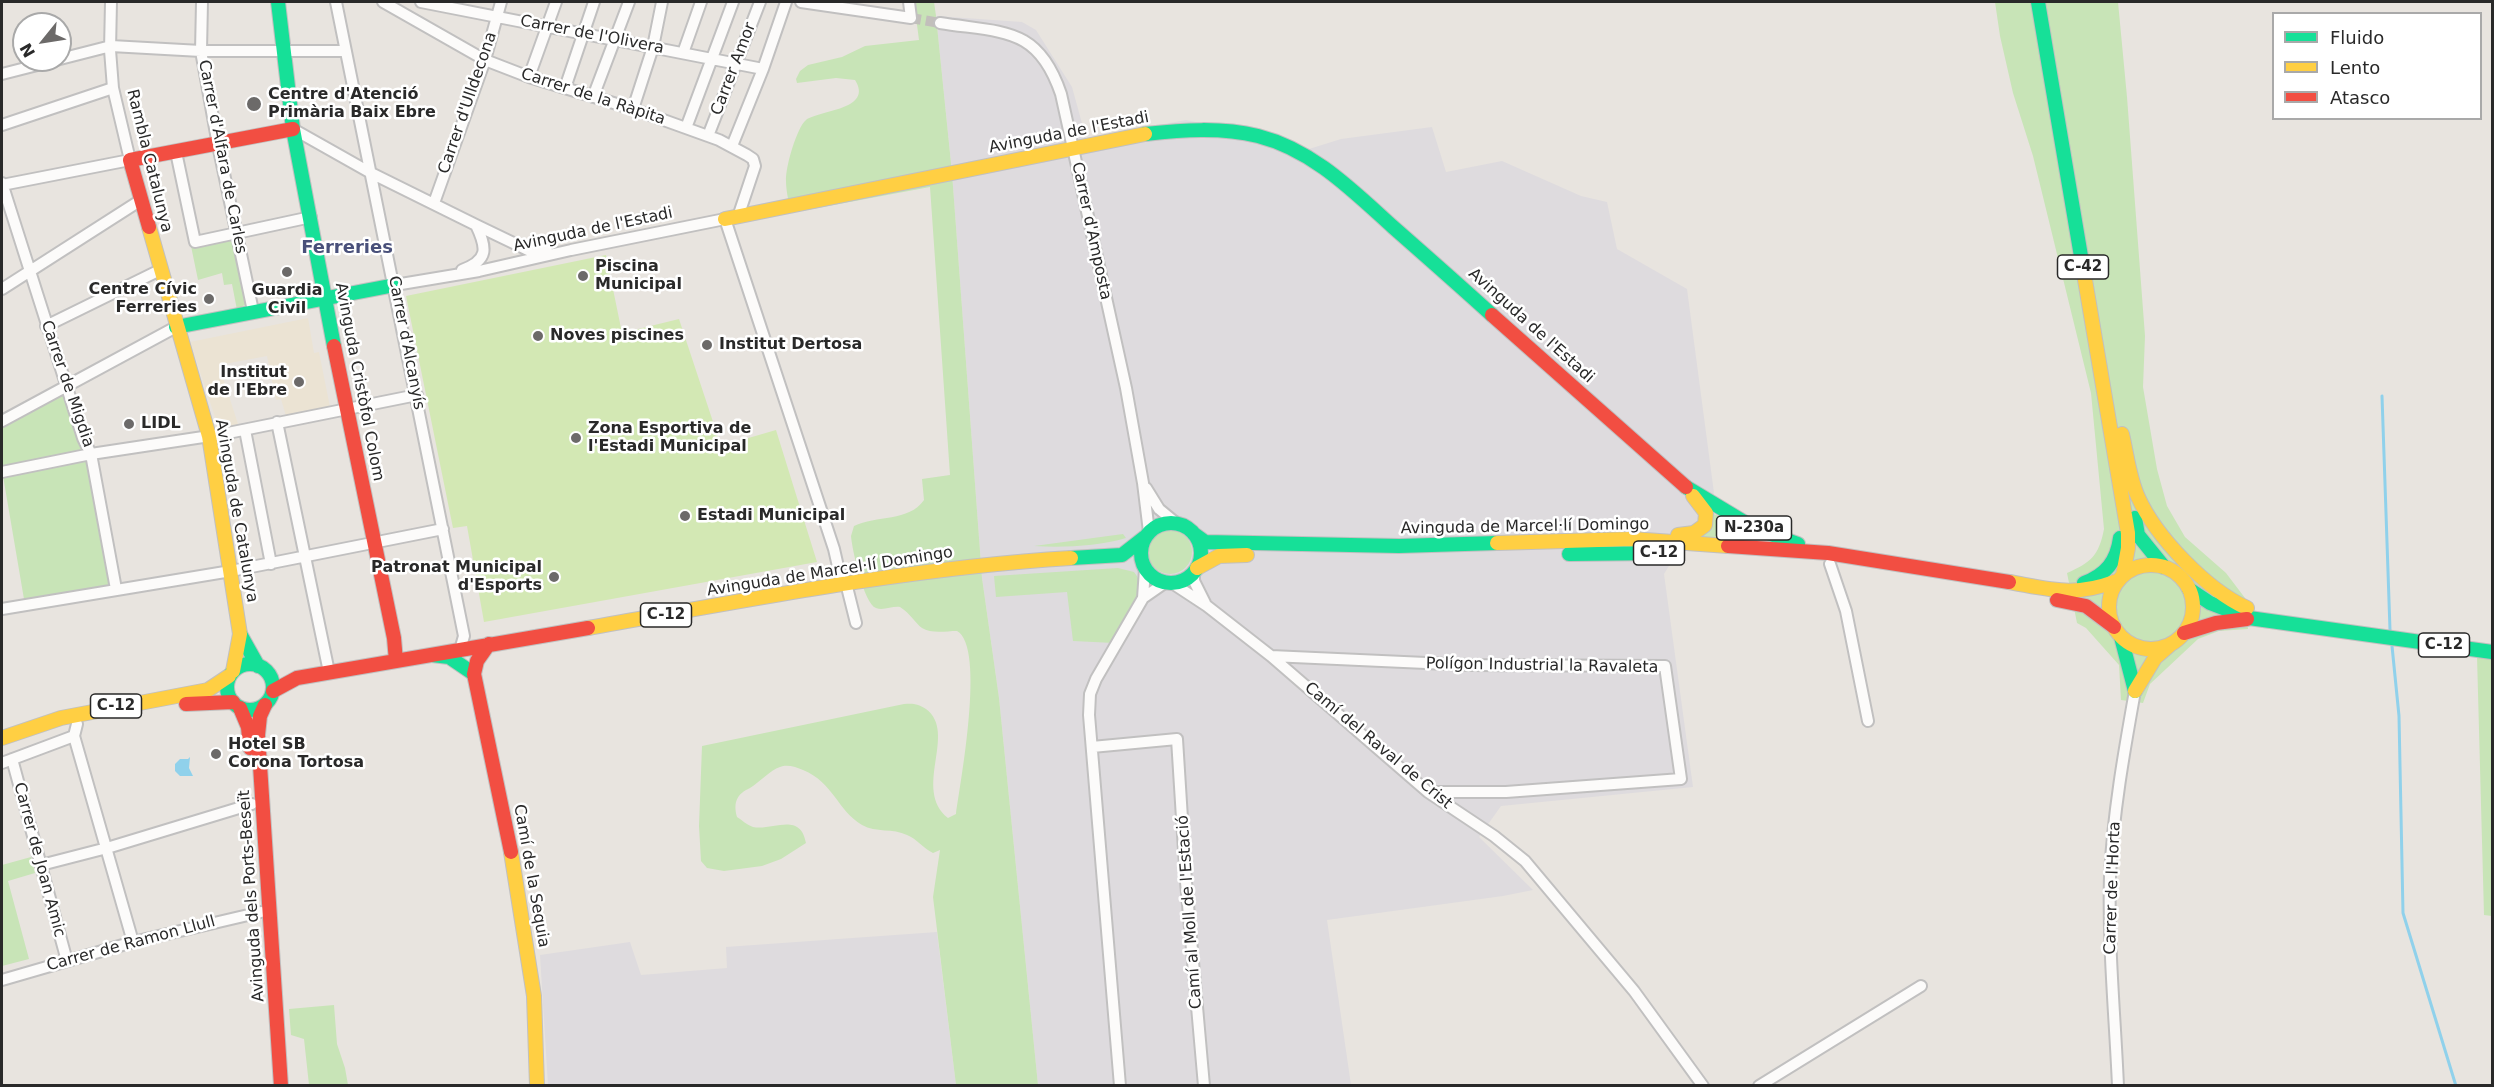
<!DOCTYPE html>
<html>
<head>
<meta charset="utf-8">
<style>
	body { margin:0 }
	#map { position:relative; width:2494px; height:1087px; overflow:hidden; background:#e8e4df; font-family:"DejaVu Sans",sans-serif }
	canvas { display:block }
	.frame { position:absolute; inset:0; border:3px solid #292929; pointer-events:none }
	.legend { position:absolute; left:2272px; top:12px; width:210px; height:108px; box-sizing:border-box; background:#fff; border:2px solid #a9a9a9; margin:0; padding:8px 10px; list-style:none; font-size:18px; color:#292929 }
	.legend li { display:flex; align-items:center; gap:12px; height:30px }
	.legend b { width:30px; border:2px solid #a9a9a9 }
	.north { position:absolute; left:12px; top:12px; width:60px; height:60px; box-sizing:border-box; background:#fff; border:2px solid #a9a9a9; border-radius:50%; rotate:240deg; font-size:16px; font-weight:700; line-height:24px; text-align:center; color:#292929 }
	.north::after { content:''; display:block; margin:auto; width:21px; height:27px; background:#6c6a69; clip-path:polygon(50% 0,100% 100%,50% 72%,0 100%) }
</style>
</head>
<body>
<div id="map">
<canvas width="2494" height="1087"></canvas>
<div class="frame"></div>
<ul class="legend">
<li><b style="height:8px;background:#16e098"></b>Fluido</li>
<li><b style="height:8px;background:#ffcf43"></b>Lento</li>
<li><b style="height:8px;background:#f24e42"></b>Atasco</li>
</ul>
<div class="north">N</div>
</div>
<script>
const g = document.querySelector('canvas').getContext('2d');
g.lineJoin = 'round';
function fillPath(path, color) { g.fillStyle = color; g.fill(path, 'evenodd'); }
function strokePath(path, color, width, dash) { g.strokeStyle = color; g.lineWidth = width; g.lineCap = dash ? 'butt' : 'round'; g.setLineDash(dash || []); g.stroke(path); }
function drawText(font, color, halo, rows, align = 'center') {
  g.font = font + ' "DejaVu Sans",sans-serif'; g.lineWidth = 5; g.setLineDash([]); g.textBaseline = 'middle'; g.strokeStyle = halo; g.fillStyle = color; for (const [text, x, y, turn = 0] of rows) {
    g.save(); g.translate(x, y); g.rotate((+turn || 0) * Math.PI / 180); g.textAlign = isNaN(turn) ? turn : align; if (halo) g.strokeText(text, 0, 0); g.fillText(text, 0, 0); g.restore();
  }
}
fillPath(new Path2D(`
	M936,16L1022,22L1036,30L1072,87L1086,138L1186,120L1215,126L1251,127L1309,149L1341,139L1432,127L1446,172L1502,161L1581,196L1607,202L1617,249L1687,289L1714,493L1664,574L1693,787L1501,806L1479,837L1533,890L1503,896L1327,920L1351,1085H1038L999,698L982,578L952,173Z
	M937,932L956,1085H548L540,955L630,942L641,975L727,968L726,947Z`), '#dedbde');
fillPath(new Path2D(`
	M308,318L314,353L319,352L330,407L286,416L281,399L276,400L267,356L219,365L238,424L219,429L190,342Z`), '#ebe3d3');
fillPath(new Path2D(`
	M914,2H934L936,16L952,173L982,578L999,698L1038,1085H956L933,897L940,850L933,853C923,848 917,839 907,835C893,828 876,833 862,825C837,810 834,783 803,770C796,767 787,764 780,767C770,770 760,782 750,788C737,794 733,802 737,817C742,820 747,825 753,827C773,831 800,811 806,843L781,859L762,866L724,871L707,868L701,861L699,826L702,746L904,704C913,703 919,704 926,709C958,733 912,789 948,818L956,814C960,784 986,647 957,631C946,631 931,634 922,628C915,623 911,614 900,607C892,606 883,611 876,608C864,604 852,549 851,536L854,526C876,515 909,522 924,500L922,479L950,475L930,187L791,213C789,203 786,191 786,181C785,168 797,127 806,120C819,110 874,110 855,80L836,78L797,83L796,79L800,71L808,65L842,57L865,46L919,40Z
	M1995,2H2118L2127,97L2145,336L2143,387L2157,469L2167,506L2185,537L2226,573L2245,598L2248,629L2219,631L2198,639L2150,684L2143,703L2121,700L2119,665L2086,628L2077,623L2067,573C2090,563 2099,556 2104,529L2091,393L2033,156L2013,93L2000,36Z
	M234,238L246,304L237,310L232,284L224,285L222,273L198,280L191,246Z
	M67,385L83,438L116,589L25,605L2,470V421Z
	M1709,512L1795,547L1695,539Z
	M1148 552a22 22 0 1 1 44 0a22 22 0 1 1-44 0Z
	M1123,534L1126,538C1098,546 1064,548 1034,546Z
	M1118,568L1134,572C1152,592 1124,625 1114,643L1073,641L1067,592L996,597L994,576Z
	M2477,656L2492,658V916L2484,915Z
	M31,857L35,873L8,881L29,959L2,966V865Z
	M334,1005L337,1044L345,1068L348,1085H309L304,1039L291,1035L289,1009Z`), '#c8e4b7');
fillPath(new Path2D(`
	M606,255L622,333L679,319L721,446L776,430L817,562L484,622L467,526L453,528L406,296Z`), '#d3e8b4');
fillPath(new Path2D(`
	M190,757L189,768L193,776H180L175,771V764L180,759H188Z`), '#90d1eb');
strokePath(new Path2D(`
	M2382,396L2390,630
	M2392,646L2399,716L2403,913L2456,1086`), '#90d1eb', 3);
strokePath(new Path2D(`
	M911,18L940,23`), '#c2bfbb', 10, [10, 5]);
const street = new Path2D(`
	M202,2L201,51L218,145L253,311
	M336,2L464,636L460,650
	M383,2L485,60L529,77L633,109L719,140L747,155L753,159L755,166L738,217
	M421,2L763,69
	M801,2L911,18L909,2
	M940,23C1003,33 1038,26 1061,94L1126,388L1143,483L1149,532
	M683,53L701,2
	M60,59L111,46L201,51H346
	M2,74L57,60
	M529,77L556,2
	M565,88L594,2
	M593,97L629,2
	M633,109L653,47L662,2
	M2,125L113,88
	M686,128L733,2
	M293,129L371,173L476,225L530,251H547
	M708,136L760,2
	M732,146L763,69L786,2
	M176,152L195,242L311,217
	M2,183L83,438L91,454L116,589
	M2,185L130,160L113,88L110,50L111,2
	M434,203L485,60L501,2
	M462,270C489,260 487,248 476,225
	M395,285L479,271L571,250L725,219L834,549L842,584
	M2,289L141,200
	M46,326L160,270
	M2,421L176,327
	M277,422L329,672
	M245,430L271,564
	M2,472L91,454L223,434L417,395
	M1146,488L1159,509L1176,523
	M1830,564L1846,611L1868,721
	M1194,571V581L1205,603
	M846,583L856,623
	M1172,583L1207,606L1271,656L1428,792L1494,836L1525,861L1634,991L1703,1086
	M1143,598L1145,569
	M2,609L231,571L443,529
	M1271,656L1470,665L1665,666L1681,779L1506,792H1428
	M74,736L133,942
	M74,736L77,724
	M1092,747L1177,739L1186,882L1204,1086
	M12,759L67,961
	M2,763L74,736
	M41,865L107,848L252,804
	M2,980L133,942L261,912
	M1120,1086L1089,715L1090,694L1096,679L1143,598L1166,582
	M1759,1086L1921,986
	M2118,1086C2115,1016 2108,946 2110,876C2113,814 2124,752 2135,691`);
const fast = new Path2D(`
	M278,2L293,129L334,346
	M2038,2L2084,274
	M1145,134C1182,130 1221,127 1258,136C1313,150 1352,190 1393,227C1426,256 1459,285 1492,315
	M176,327L395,285
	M1686,487L1754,528L1798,544
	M2135,518L2138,535L2164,567
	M1141 553a30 30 0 1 1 60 0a30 30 0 1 1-60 0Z
	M1194,534L1205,542L1399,546L1497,543
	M1569,554L1664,553
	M1071,558L1122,555L1145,537
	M2084,583C2106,575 2117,561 2120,538
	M2189,589L2210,603L2249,618L2492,652
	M240,634L258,666
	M2121,637L2135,691
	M432,655L449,657L474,674
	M227 687a23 23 0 1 1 46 0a23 23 0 1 1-46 0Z`);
const slow = new Path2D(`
	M725,219L1145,134
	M149,227L209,436L240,634L233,671
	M2084,274L2128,533V548L2123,575
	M2122,434C2127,455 2129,477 2138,497C2156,537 2207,590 2247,608
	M1678,535L1694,533L1705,525L1706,513L1693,496
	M1497,543L1632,539L1728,546
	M2109 607a42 42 0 1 1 84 0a42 42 0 1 1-84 0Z
	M1197,568L1219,556L1247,555
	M2009,582C2054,590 2073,597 2117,581
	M588,628C748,600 908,568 1071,558
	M2135,691L2155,658L2170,645
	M2,738L61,718L208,690L229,676
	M511,852L534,996L537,1086`);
const jam = new Path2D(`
	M149,227L130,160L293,129
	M1492,315L1686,487
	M334,346L394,638L396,661
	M1728,546L1828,553L2009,582
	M2057,600L2086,606L2114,627
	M2184,633L2216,623L2247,619
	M489,644L477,661L474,674L511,852
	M273,691L297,678L588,628
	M186,704L233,702
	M265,705L260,716L258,735L281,1086
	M240,708L248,727L250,748`);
strokePath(street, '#c1c0c0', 14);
strokePath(fast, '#c1c0c0', 16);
strokePath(slow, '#c1c0c0', 16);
strokePath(jam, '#c1c0c0', 16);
strokePath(street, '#fcfbfa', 10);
strokePath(fast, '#16e098', 14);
strokePath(slow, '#ffcf43', 14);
strokePath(jam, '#f24e42', 14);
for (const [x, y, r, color] of [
	[254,104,8,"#6c6a69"],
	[287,272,6,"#6c6a69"],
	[583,276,6,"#6c6a69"],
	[209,299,6,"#6c6a69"],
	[538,336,6,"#6c6a69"],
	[707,345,6,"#6c6a69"],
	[299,382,6,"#6c6a69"],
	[129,424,6,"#6c6a69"],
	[576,438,6,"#6c6a69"],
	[685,516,6,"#6c6a69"],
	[554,577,6,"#6c6a69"],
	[216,754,6,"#6c6a69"]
]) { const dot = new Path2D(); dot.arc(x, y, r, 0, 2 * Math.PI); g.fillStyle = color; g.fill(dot); strokePath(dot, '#fff', 2); }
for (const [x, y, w] of [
	[2083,267,51],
	[1754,528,75],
	[1659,553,51],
	[666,615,51],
	[2444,645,51],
	[116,706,51]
]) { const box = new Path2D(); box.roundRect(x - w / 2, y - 12, w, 24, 4.5); g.fillStyle = '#fff'; g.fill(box); strokePath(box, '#292929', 1.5); }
drawText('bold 15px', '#292929', null, [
	["C-42",2083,267],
	["N-230a",1754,528],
	["C-12",1659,553],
	["C-12",666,615],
	["C-12",2444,645],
	["C-12",116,706]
]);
drawText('16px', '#292929', '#fff', [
	["Carrer de l'Olivera",592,35,11],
	["Carrer Amor",734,69,-69],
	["Carrer de la Ràpita",593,97,18],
	["Carrer d'Ulldecona",468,103,-71],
	["Avinguda de l'Estadi",1069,133,-11],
	["Carrer d'Alfara de Carles",222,157,79],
	["Rambla Catalunya",149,161,76],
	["Avinguda de l'Estadi",593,230,-12],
	["Carrer d'Amposta",1091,231,78],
	["Avinguda de l'Estadi",1531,326,42],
	["Carrer d'Alcanyís",406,343,79],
	["Avinguda Cristòfol Colom",359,382,79],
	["Carrer de Migdia",67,384,71],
	["Avinguda de Catalunya",236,511,80],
	["Avinguda de Marcel·lí Domingo",1525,527,-1],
	["Avinguda de Marcel·lí Domingo",830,572,-9],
	["Polígon Industrial la Ravaleta",1542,666,1],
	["Camí del Raval de Crist",1378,746,40],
	["Carrer de Joan Amic",39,860,75],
	["Camí de la Sequia",531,876,80],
	["Carrer de l'Horta",2113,888,-88],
	["Avinguda dels Ports-Beseït",252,896,-94],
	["Camí al Moll de l'Estació",1190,912,-94],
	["Carrer de Ramon Llull",131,944,-15]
]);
drawText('bold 16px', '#292929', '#fff', [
	["Centre d'Atenció",268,95],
	["Primària Baix Ebre",268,113],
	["Piscina",595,267],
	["Municipal",595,285],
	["Centre Cívic",197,290,"right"],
	["Ferreries",197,308,"right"],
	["Guardia",287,291,"center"],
	["Civil",287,309,"center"],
	["Noves piscines",550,336],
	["Institut Dertosa",719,345],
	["Institut",287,373,"right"],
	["de l'Ebre",287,391,"right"],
	["LIDL",141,424],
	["Zona Esportiva de",588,429],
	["l'Estadi Municipal",588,447],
	["Estadi Municipal",697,516],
	["Patronat Municipal",542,568,"right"],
	["d'Esports",542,586,"right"],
	["Hotel SB",228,745],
	["Corona Tortosa",228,763]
], 'left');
drawText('bold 18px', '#49507a', '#fff', [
	["Ferreries",347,248]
]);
</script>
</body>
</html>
